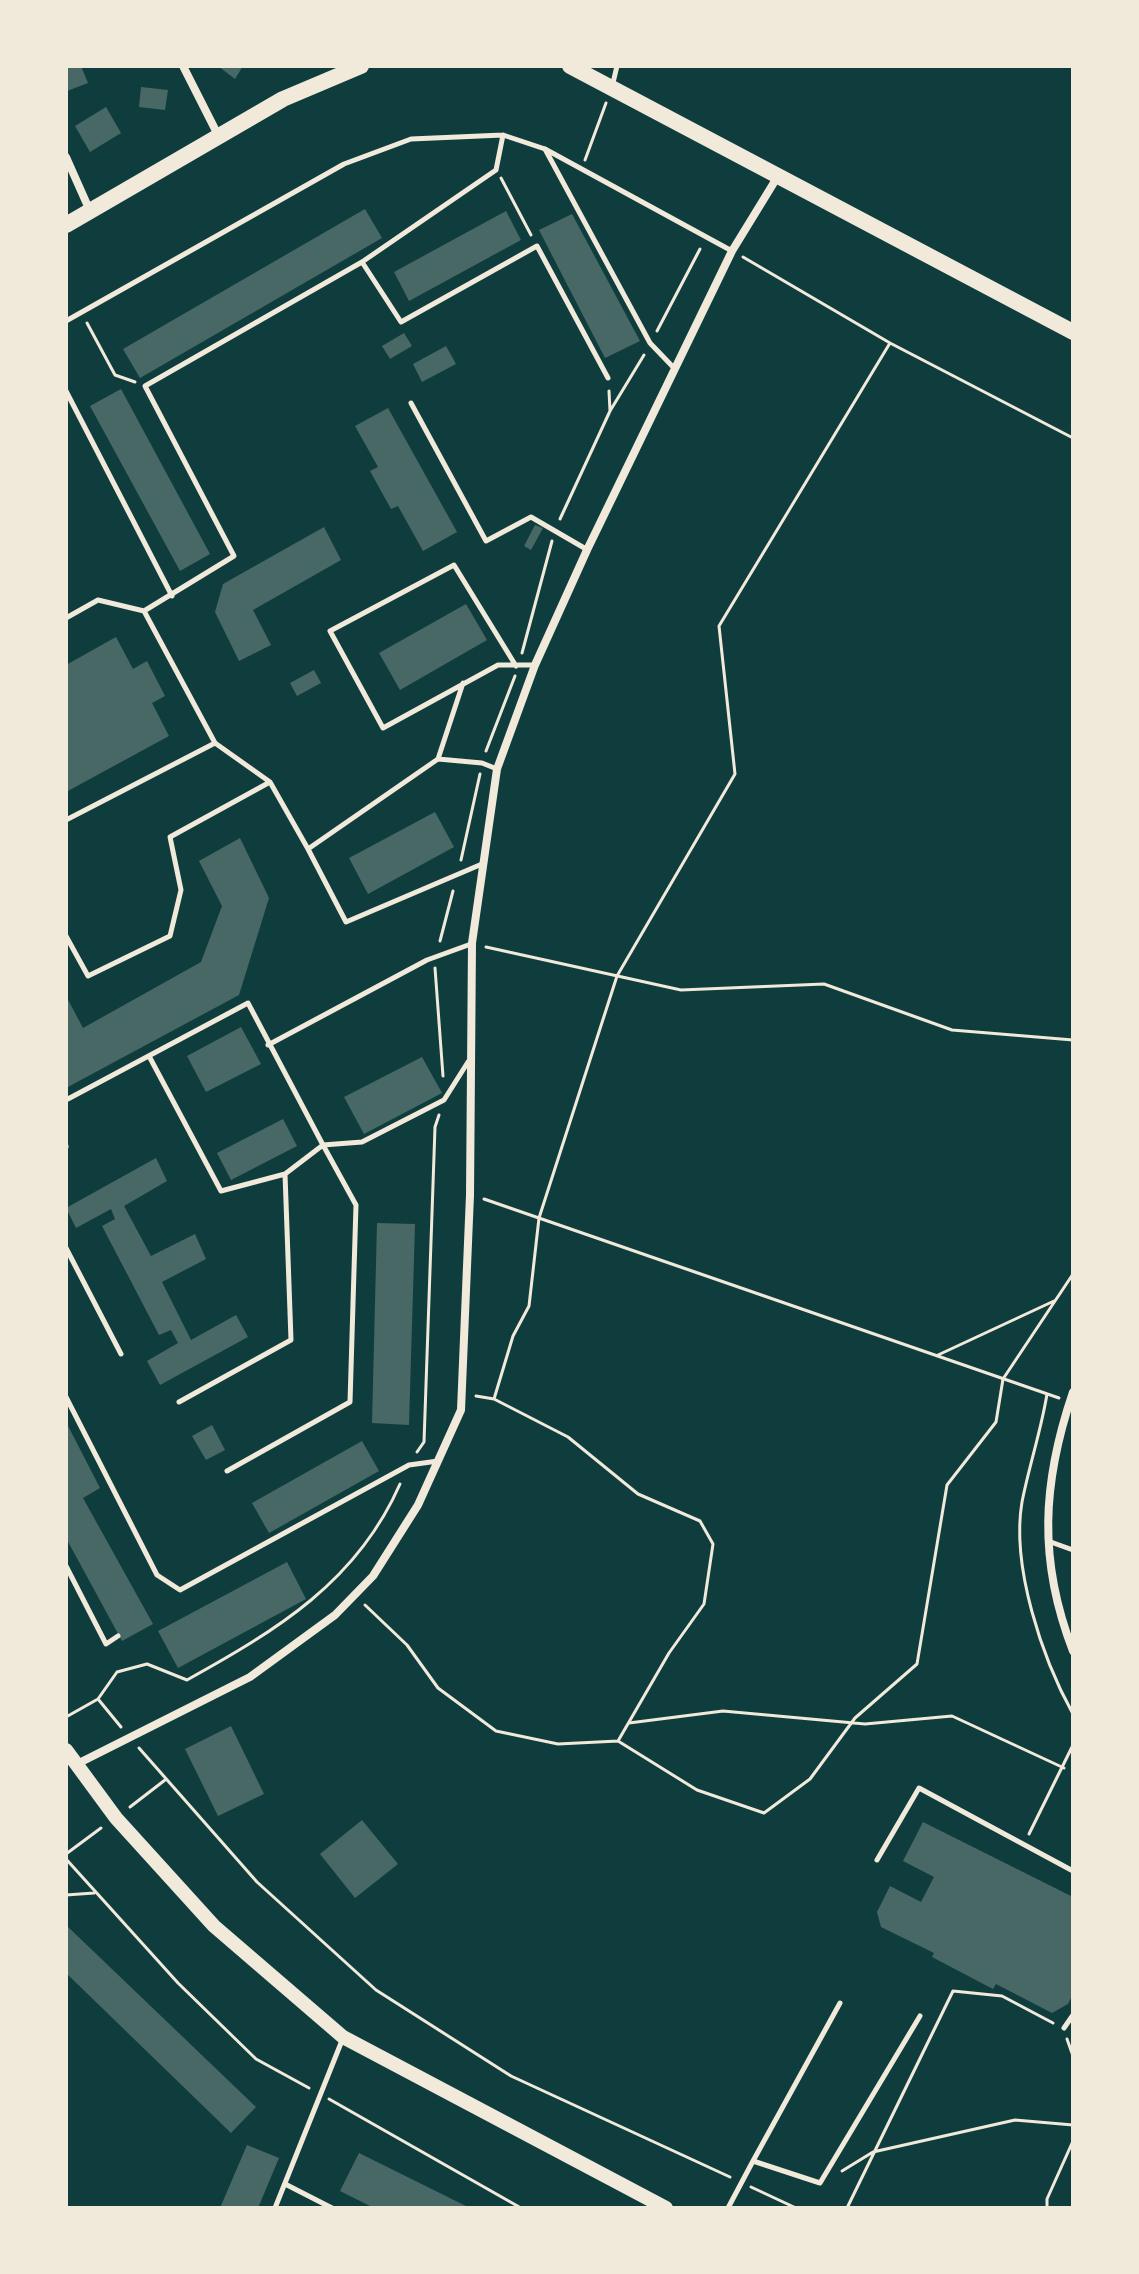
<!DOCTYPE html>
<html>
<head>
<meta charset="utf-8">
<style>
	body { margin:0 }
	#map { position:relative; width:1139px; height:2274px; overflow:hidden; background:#0f3d3e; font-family:"Noto Sans",sans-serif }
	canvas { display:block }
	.frame { position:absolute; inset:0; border:68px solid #f1e9da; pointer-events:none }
</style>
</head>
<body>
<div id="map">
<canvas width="1139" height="2274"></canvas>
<div class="frame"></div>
</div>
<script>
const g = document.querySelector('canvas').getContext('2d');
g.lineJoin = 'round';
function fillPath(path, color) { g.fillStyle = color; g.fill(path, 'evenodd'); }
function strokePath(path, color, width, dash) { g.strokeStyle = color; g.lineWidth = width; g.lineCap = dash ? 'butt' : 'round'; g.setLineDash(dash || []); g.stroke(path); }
fillPath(new Path2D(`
	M66,66H81L88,83L67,91Z
	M218,66H243L235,79Z
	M141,87L168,90L165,110L139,107Z
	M106,107L121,133L90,152L75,126Z
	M365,209L382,238L140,378L123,349Z
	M506,211L521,240L409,301L394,272Z
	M572,214L640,341L605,358L539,230Z
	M404,333L412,346L390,359L382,346Z
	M446,346L456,364L422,382L413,364Z
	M121,389L210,554L180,571L90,406Z
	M388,408L457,532L423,551L398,506L391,509L370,471L378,467L355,426Z
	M535,525L543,528L531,550L524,546Z
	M324,527L341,560L253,610L271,645L239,661L215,612L223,584Z
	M466,604L487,640L400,690L379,653Z
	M116,637L133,669L147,661L165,696L152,703L169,736L66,792V665Z
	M314,670L321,683L297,696L290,683Z
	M435,812L454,847L368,894L349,858Z
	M240,838L269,898L239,995L66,1088V996L83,1028L201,962L222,906L199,861Z
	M241,1027L261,1064L206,1092L187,1056Z
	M422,1057L442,1093L364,1134L344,1097Z
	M283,1119L297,1146L231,1180L217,1153Z
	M156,1158L167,1181L124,1206L151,1256L195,1234L206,1259L162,1282L191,1340L236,1315L248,1337L160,1385L147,1361L178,1343L171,1330L159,1335L102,1226L115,1219L111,1209L76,1228L66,1208Z
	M377,1223L415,1224L409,1425L372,1423Z
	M66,1422L100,1488L83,1498L153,1624L122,1641L66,1538Z
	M212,1425L225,1450L206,1460L192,1436Z
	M362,1441L379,1471L269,1533L252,1503Z
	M287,1562L306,1599L178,1668L158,1631Z
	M231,1726L264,1794L218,1816L185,1749Z
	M362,1820L398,1864L355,1898L320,1854Z
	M923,1822L1073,1897V1994L1068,2004L1052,2013L996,1984L993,1989L932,1957L934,1953L881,1927L877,1912L890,1886L921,1902L934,1877L903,1861Z
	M66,1925L256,2107L231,2133L66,1973Z
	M247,2145L279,2158L258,2208H220Z
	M359,2153L470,2208H374L340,2191Z`), '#486865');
strokePath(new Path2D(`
	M585,160L606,103
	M501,178L531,235
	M743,257L890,343L1073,438
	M87,323L115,375L135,382
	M657,331L700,249
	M609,391L610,411
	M560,519L610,411L644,355
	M522,653L552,541
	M486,751L515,676
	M461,860L480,774
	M440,941L453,891
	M486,947L681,990L824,984L952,1030L1073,1040
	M435,968L443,1076
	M484,1199L1059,1398
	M938,1355L1054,1301
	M1047,1394C1041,1431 1029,1466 1022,1502C1011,1566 1042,1658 1073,1714
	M476,1396L494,1399L568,1437L638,1494L700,1521L713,1544L704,1604L669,1653L618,1741
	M494,1399L513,1336L529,1306L539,1218L617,976L735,774L719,626L890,343
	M417,1452L424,1442L435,1127L439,1115
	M365,1605L407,1645L438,1688L496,1731L558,1744L618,1741L697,1790L764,1813L810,1779L855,1718L917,1664L947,1485L996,1422L1003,1379L1073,1274
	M98,1699L121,1727
	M66,1717L98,1699L117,1672L147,1664L187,1680C277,1630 357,1582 400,1484
	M629,1723L723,1711L865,1724L952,1716L1064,1768
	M139,1748L257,1882L376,1990L511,2076L730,2177
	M130,1807L165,1780
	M1029,1834L1073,1745
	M66,1854L101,1828
	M66,1859L178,1983L256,2059L309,2088
	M66,1895L94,1893
	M1067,2039L1073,2056
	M329,2099L521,2208
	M842,2171L873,2152L1015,2120L1073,2125
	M751,2187L796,2208
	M847,2208L953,1991L1002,1996L1053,2023
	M1047,2208V2199L1073,2141`), '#f1e9da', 3);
strokePath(new Path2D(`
	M612,87L617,66
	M545,149L650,343L674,368
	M362,262L496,170L503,135
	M66,321L344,164L411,139L503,135L545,149L732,251
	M66,391L172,596
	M411,403L486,541L531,517L586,549
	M144,611L215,743L270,782L308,849L438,759L482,763L497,769
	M66,618L98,600L144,611L234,556L145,386L362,262L401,322L537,246L608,378
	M516,666L454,565L330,631L383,728L498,665H534
	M438,759L463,683
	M66,820L215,743
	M308,849L346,922L482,864
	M66,936L88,976L170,936L181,890L170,837L270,782
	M268,1045L427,960L471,944
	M149,1056L221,1191L285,1174L323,1145L356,1205L350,1402L227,1471
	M66,1100L248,1003L323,1145L362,1142L444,1100L468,1062
	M66,1146V1147
	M66,1248L121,1354
	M66,1397L157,1575L180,1590L409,1465L438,1461
	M179,1402L291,1340L285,1174
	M1048,1541L1073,1550
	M66,1566L106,1644L118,1636
	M877,1860L919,1788L1073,1871
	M1064,2028L1073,2015
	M753,2161L840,2003
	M287,2185L332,2208
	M275,2208L343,2038
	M728,2208L753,2161L820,2183L920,2016`), '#f1e9da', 5);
strokePath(new Path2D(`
	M183,66L218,135
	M66,157L90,211
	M1073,1392C1042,1483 1038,1561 1073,1651
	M75,1765L250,1677L335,1615L373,1576L418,1505L461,1410L470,1195L472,943L497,769L535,665L587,550L732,251L778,176`), '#f1e9da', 8);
strokePath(new Path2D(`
	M66,1750L116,1818L214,1926L343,2037L666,2208`), '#f1e9da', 14);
strokePath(new Path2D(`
	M570,66L1073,332
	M66,225L283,99L361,66`), '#f1e9da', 16);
</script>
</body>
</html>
